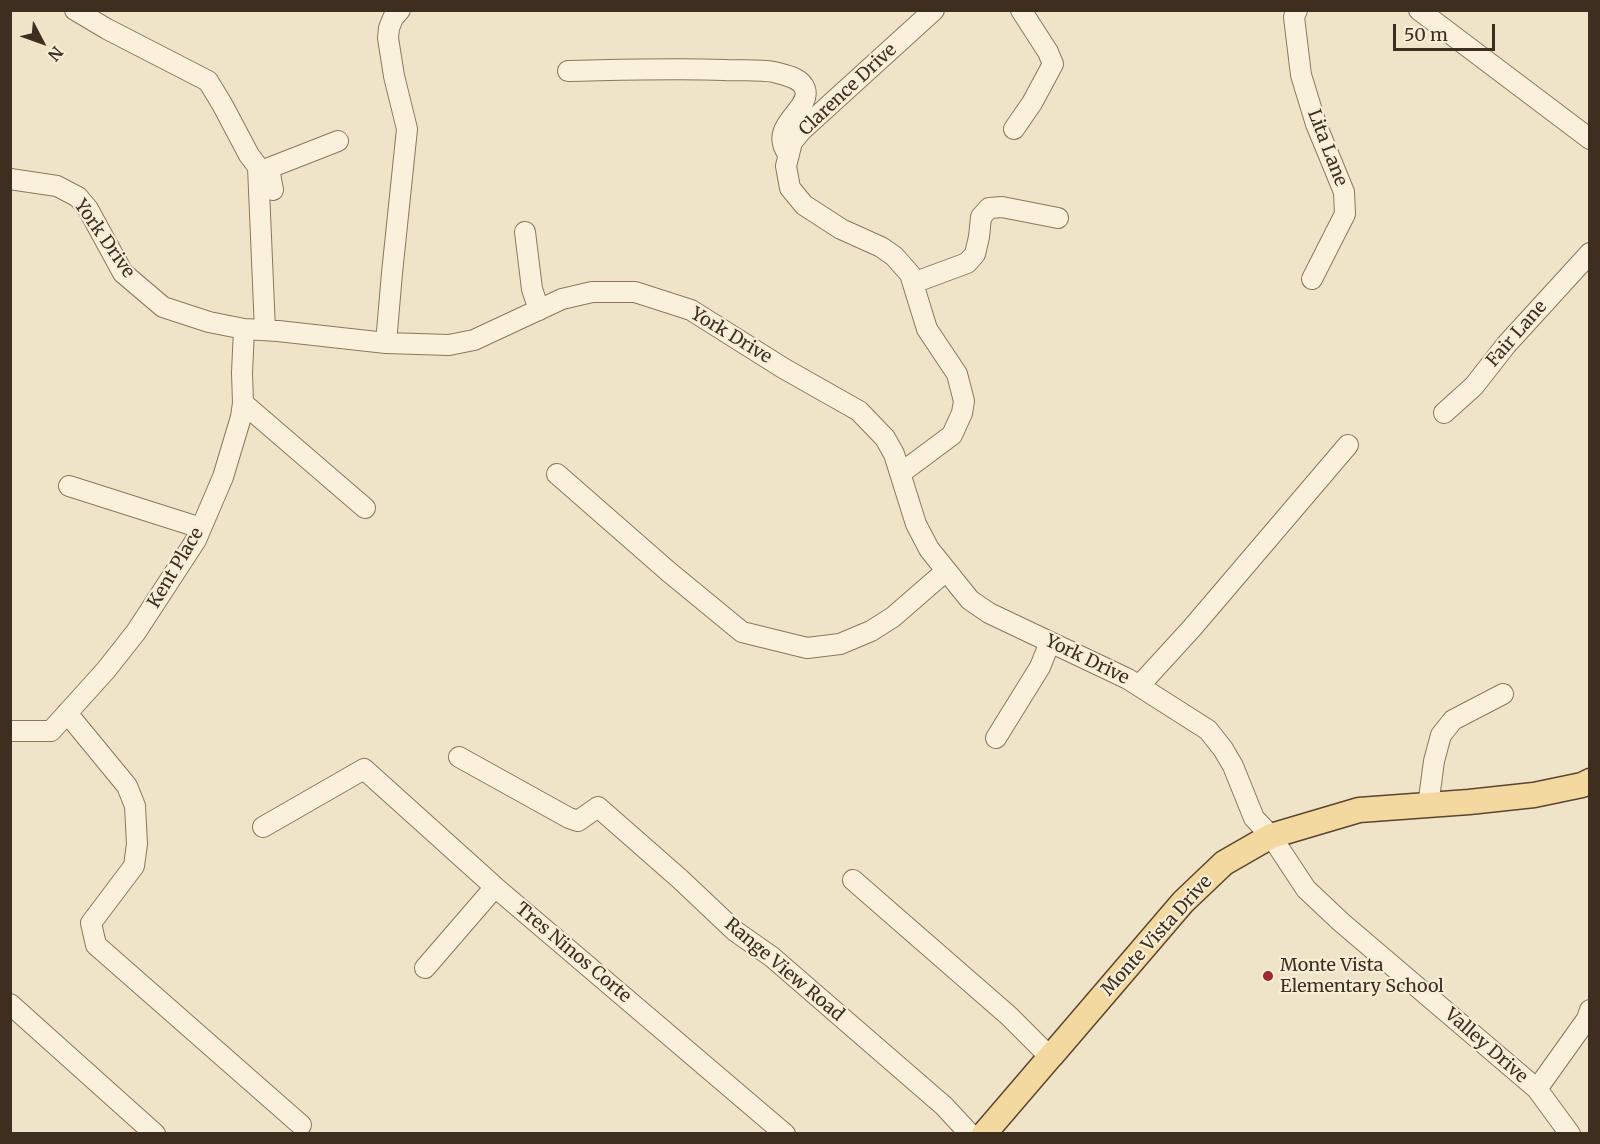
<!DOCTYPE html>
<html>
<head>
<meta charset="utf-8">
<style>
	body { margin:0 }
	#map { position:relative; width:1600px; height:1144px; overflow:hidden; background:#f0e4c8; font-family:Merriweather,serif }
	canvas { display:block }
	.frame { position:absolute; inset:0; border:12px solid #3d2e20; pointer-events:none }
	.north { position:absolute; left:12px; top:12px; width:60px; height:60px; -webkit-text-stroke:4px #f7eed8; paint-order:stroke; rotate:131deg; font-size:16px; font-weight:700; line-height:24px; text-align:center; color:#3d2e20 }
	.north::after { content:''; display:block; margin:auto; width:21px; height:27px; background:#3d2e20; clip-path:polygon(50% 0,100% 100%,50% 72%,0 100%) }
	.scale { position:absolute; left:1393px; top:24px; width:102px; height:27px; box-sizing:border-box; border:3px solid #3d2e20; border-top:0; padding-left:8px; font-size:18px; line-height:21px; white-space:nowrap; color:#3d2e20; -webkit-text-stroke:4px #f7eed8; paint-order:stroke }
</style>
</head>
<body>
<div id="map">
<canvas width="1600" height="1144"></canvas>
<div class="frame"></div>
<div class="north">N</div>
<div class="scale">50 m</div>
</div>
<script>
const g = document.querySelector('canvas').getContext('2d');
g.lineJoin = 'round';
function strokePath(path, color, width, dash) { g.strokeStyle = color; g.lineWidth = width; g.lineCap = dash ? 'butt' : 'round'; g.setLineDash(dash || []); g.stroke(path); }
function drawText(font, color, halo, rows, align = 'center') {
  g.font = font + ' Merriweather,serif'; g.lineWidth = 4.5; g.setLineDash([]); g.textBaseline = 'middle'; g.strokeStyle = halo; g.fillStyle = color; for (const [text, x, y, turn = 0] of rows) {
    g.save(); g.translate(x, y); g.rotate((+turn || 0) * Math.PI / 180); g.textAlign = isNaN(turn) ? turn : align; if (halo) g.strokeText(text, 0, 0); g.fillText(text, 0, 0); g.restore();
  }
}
const minor = new Path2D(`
	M75,10L107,29L208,81L222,104L249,155L258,167L265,330
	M1297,10L1294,17L1301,75L1316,124L1344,192L1345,214L1312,279
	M1419,10L1590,139
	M568,71C620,70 672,68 724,70C740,71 758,69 774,72C784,75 801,77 805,89C812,110 767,125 788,154
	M1014,129L1032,103L1053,64L1048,52L1021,10
	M10,179L57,186L78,197L88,209L123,273L163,307L209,322L244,329L278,331L386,343L449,345L474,340L562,299L592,292H635L691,310L783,368L859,411L885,438L894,454L916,524L929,549L970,600L989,613L1128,679L1208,730L1223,749L1233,766L1254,818L1271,836L1306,889L1341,922L1537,1089L1570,1134
	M273,190L269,168L338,141
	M525,232L532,289L539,310
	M913,283L967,263L975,254L979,237L981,217L989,208L1002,207L1058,218
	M386,343L392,273L407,129L394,76L388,38L389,28L393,18L400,10
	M243,403L365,508
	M1444,413L1474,386L1506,345L1590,253
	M901,473L952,435L962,413L964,401L957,374L927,329L910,274L894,256L881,247L841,229L804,205L790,188L786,166L792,142L802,130L934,10
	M557,474L669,572L742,632L807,648L840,644L871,631L893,617L946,571
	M69,486L201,528
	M1139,686L1192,628L1348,445
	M67,713L127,786L135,806L137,844L134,866L91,923L96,945L301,1125
	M10,731H51L106,670L136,632L196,540L223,477L241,417L243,403L242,373L244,329
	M996,738L1040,667L1050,642
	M459,757L569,818L578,821L598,807L680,879L735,931L772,957L944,1106L970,1134
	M1428,806L1434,761L1441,735L1453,720L1503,694
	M263,827L364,769L495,887L785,1134
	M853,880L1009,1016L1050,1057L1052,1055
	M425,968L495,887
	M10,1004L155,1134
	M1537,1089L1587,1019L1590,1010`);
const major = new Path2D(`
	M1052,1055L1183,902L1224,863L1271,836L1359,810L1469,802L1534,795L1582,785L1590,781
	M984,1134L1050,1057`);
strokePath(minor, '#8d765c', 22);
strokePath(major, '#5b4430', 27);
strokePath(minor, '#faf1dc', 20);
strokePath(major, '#f3d9a0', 24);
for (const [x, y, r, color] of [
	[1268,976,6,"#9e2a2b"]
]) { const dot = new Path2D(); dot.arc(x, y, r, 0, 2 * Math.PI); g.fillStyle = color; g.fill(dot); strokePath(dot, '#f7eed8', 2); }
drawText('18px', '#3d2e20', '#f7eed8', [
	["Clarence Drive",848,90,-43],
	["Lita Lane",1327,148,69],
	["York Drive",104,239,55],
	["Fair Lane",1517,334,-49],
	["York Drive",731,336,31],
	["Kent Place",176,568,-59],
	["York Drive",1087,660,26],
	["Monte Vista Drive",1157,936,-48],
	["Tres Ninos Corte",573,953,40],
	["Range View Road",784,970,40],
	["Valley Drive",1486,1046,41]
]);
drawText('18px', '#3d2e20', '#f7eed8', [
	["Monte Vista",1280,966],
	["Elementary School",1280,987]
], 'left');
</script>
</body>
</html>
